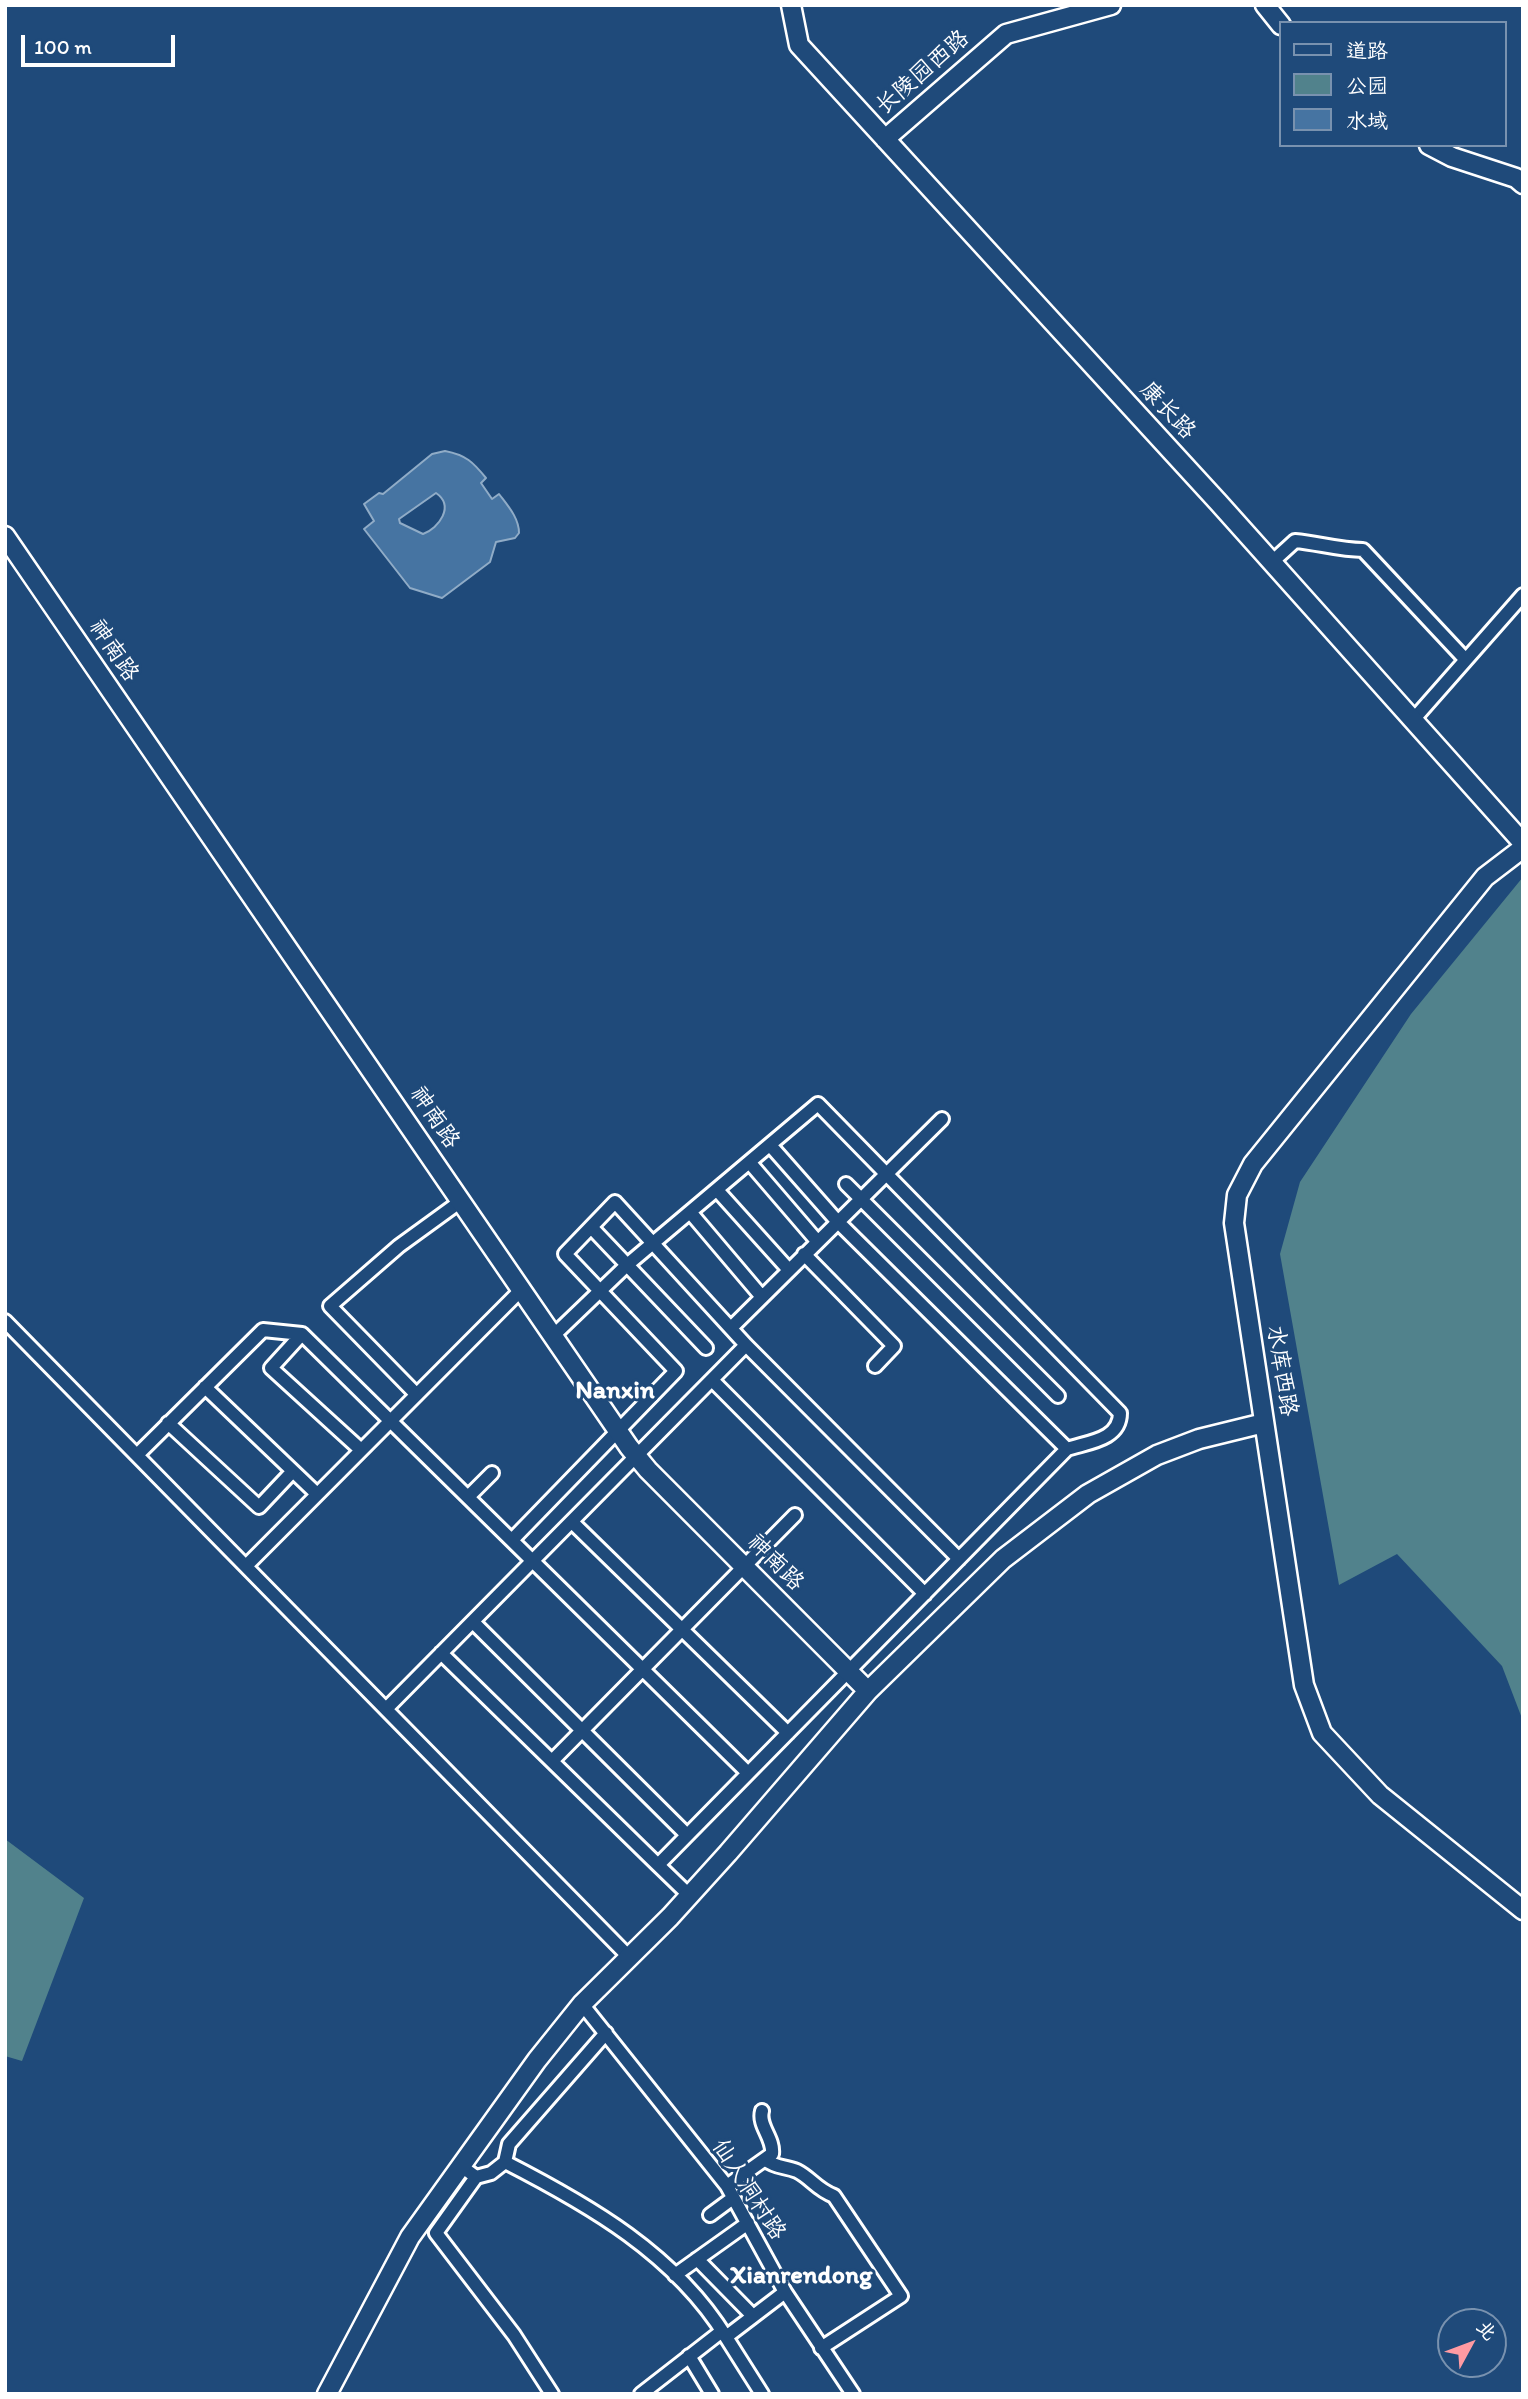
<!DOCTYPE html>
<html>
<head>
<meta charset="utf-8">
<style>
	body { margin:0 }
	#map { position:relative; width:1528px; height:2399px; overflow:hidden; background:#1f4a7a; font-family:Itim,"LXGW WenKai TC",sans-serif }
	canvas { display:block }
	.frame { position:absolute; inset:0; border:7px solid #fff; pointer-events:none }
	.legend { position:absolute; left:1279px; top:21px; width:228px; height:126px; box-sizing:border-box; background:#1f4a7a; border:2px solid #7992af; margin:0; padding:9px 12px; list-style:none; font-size:21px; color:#fff }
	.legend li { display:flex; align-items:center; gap:14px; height:35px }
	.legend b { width:35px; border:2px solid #7992af }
	.north { position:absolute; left:1437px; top:2308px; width:70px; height:70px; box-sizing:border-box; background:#1f4a7a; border:2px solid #7992af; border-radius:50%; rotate:49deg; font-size:19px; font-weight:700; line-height:28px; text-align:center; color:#fff }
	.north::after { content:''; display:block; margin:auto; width:24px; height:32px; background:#ff9aa2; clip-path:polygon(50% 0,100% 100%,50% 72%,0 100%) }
	.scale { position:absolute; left:21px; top:35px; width:154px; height:32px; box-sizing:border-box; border:4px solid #fff; border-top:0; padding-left:9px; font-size:21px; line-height:24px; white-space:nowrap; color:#fff; -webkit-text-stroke:5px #1f4a7a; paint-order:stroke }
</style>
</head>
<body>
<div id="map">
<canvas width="1528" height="2399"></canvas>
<div class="frame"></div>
<ul class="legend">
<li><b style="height:9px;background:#1f4a7a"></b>道路</li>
<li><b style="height:19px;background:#51828c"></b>公园</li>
<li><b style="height:19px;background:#4674a2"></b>水域</li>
</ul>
<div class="north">北</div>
<div class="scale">100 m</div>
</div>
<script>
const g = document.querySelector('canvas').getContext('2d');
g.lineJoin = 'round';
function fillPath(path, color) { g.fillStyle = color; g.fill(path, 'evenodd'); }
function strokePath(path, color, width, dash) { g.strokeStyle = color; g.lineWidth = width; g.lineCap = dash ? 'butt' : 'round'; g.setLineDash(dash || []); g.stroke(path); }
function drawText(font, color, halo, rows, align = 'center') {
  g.font = font + ' Itim,"LXGW WenKai TC",sans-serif'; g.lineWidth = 6; g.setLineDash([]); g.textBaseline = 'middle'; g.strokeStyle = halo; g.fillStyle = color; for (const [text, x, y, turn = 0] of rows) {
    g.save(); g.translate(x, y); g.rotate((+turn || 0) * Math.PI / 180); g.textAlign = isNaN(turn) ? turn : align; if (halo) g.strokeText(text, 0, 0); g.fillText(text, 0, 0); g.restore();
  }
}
fillPath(new Path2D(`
	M1523,877V1721L1502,1666L1397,1554L1339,1585L1280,1254L1300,1182L1411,1014Z
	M5,1839L84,1898L22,2061L5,2056Z`), '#51828c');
const water = new Path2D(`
	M445,451C466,455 473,462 486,478L481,483L492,499L499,494C508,506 519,518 519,533L515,538L496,542L490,562L442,598L410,588L364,529L374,521L364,504L379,493L383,494L432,454ZM436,493C455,506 439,528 423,534L400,523L399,519Z`);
fillPath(water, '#4674a2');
strokePath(water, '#90acc7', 2);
const street = new Path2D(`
	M1272,562L1295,541C1318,543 1339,550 1363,550L1465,659
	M1413,720L1523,595
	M770,1145L837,1221L1067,1449
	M750,1163L817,1241
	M846,1184L1058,1396
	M717,1190L789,1270
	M690,1212L762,1297
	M591,1227L706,1348
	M804,1254L894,1346L875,1366
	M5,1321L630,1958
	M732,1327L942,1119
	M302,1334L271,1368L361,1450
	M712,1380L925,1594
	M205,1387L317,1494
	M416,1394L330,1306L399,1246L461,1201
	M168,1423L259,1507L293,1471
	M137,1455L263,1330L302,1334L748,1773
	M468,1497L492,1473
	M572,1522L788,1733
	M512,1540L676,1371L565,1254L615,1202L746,1345L959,1559
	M246,1566L521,1290
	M473,1622L687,1835
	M441,1653L658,1865L1067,1449C1088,1442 1120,1440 1120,1413L818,1104L627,1265L552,1337
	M386,1709L746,1345
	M552,1761L795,1515
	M658,1865L690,1896
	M582,2004L727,2186L785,2292L726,2337L762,2394
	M766,2160C776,2168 785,2166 797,2171C811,2178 816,2189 834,2196L901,2296L821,2348
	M505,2162L509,2144L606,2033
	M461,2166L476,2177L436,2233L514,2335L552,2394
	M476,2177L491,2173L505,2162C589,2205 675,2254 726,2337
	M727,2186L772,2154C774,2138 758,2126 762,2111
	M710,2215L733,2198
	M697,2259L753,2316
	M675,2275L748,2223
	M785,2292L853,2394
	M689,2356L712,2394
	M641,2394L722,2331`);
const secondary = new Path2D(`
	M791,5L799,45L1218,502L1523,843
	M1265,5L1281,25
	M885,139L1006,34L1111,5
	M1429,145L1452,157L1516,178L1523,184
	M5,536L629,1447L648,1470L868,1691
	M1523,848L1485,877L1253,1164L1237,1195L1234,1223L1304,1685L1322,1733L1380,1795L1523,1910
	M327,2394L410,2237L537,2060L582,2004L670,1917L728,1853L868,1691L1003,1559L1088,1494L1157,1455L1199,1439L1264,1423`);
strokePath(street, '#fff', 18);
strokePath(secondary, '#fff', 23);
strokePath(street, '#1f4a7a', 12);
strokePath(secondary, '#1f4a7a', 18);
drawText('23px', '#fff', '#1f4a7a', [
	["长陵园西路",923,73,-41],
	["康长路",1167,411,47],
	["神南路",113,651,56],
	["神南路",434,1118,56],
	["水库西路",1281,1371,81],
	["神南路",775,1563,45],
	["仙人洞村路",748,2190,57]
]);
drawText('bold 26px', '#fff', '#1f4a7a', [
	["Nanxin",615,1391],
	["Xianrendong",801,2276]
]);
</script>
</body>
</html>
